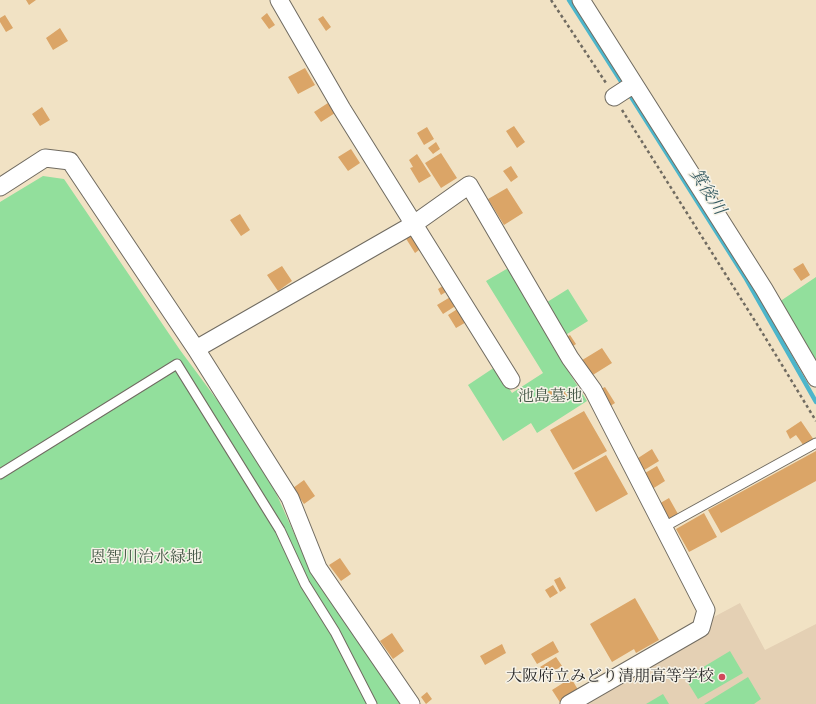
<!DOCTYPE html>
<html>
<head>
<meta charset="utf-8">
<style>
	body { margin:0 }
	canvas { display:block; background:#f1e2c4 }
</style>
</head>
<body>
<canvas width="816" height="704"></canvas>
<script>
const g = document.querySelector('canvas').getContext('2d');
g.lineJoin = 'round';
function fillPath(path, color) { g.fillStyle = color; g.fill(path, 'evenodd'); }
function strokePath(path, color, width, dash) { g.strokeStyle = color; g.lineWidth = width; g.lineCap = dash ? 'butt' : 'round'; g.setLineDash(dash || []); g.stroke(path); }
function drawText(font, color, halo, rows, align = 'center') {
  g.font = font + ' "Old Standard TT","Noto Serif JP",serif'; g.lineWidth = 3; g.setLineDash([]); g.textBaseline = 'middle'; g.strokeStyle = halo; g.fillStyle = color; for (const [text, x, y, turn = 0] of rows) {
    g.save(); g.translate(x, y); g.rotate((+turn || 0) * Math.PI / 180); g.textAlign = isNaN(turn) ? turn : align; if (halo) g.strokeText(text, 0, 0); g.fillText(text, 0, 0); g.restore();
  }
}
fillPath(new Path2D(`
	M740,603L765,650L816,624V704H580L710,619Z`), '#e4d0b4');
fillPath(new Path2D(`
	M43,176L64,179L180,350L226,412L276,493L306,560L404,704H0V202Z
	M510,267L536,309L568,289L588,321L551,344L587,401L537,433L531,423L503,441L468,385L495,367L512,393L543,373L486,281Z
	M816,277V363L779,302Z
	M730,651L743,673L698,699L685,678Z
	M748,677L761,699L754,704H704Z
	M663,694L669,704H646Z`), '#92df9c');
strokePath(new Path2D(`
	M569,0L624,86
	M628,92L745,277L816,402`), '#4db6cb', 4.5);
fillPath(new Path2D(`
	M26,0H36L29,5Z
	M267,13L275,25L269,29L261,18Z
	M5,15L13,28L6,32L0,22V18Z
	M323,16L331,27L326,31L318,19Z
	M60,28L68,41L53,50L46,38Z
	M305,68L315,85L298,94L288,77Z
	M328,103L335,113L321,122L314,112Z
	M42,107L50,120L40,126L32,114Z
	M514,126L525,142L517,148L506,131Z
	M427,127L434,139L424,145L417,133Z
	M436,142L440,149L433,154L428,148Z
	M351,149L360,163L348,171L338,157Z
	M441,153L457,178L441,188L425,163Z
	M417,154L431,176L419,183L410,168L413,167L409,160Z
	M511,166L518,177L511,182L503,171Z
	M507,188L523,213L504,225L488,199Z
	M240,214L250,230L241,236L230,220Z
	M413,232L423,247L415,253L405,237Z
	M803,263L810,275L801,281L793,269Z
	M282,266L292,281L278,291L267,275Z
	M446,284L449,290L441,295L438,289Z
	M452,296L457,305L443,314L437,305Z
	M459,308L468,321L456,328L448,315Z
	M570,335L576,344L569,349L563,339Z
	M602,348L612,363L588,378L579,362Z
	M605,387L615,403L607,408L597,391Z
	M553,388L556,393L549,398L546,393Z
	M564,390L568,396L561,400L557,394Z
	M584,411L607,451L573,470L550,430Z
	M801,421L814,440L804,446L796,435L790,439L786,431Z
	M652,449L659,461L641,472L635,460Z
	M816,451V481L721,533L708,510Z
	M606,455L628,494L596,512L574,473Z
	M657,466L665,481L649,491L640,476Z
	M304,480L315,496L304,504L293,488Z
	M669,498L678,514L667,521L657,505Z
	M704,513L717,537L689,552L676,529Z
	M340,558L351,574L341,581L329,565Z
	M560,577L566,588L560,592L554,580Z
	M553,585L558,593L550,598L545,590Z
	M635,598L659,640L636,653L634,649L612,662L590,624Z
	M392,633L404,651L393,659L380,641Z
	M553,641L559,652L537,664L531,654Z
	M502,644L506,653L485,665L480,656Z
	M556,657L562,666L545,676L540,667Z
	M571,678L580,693L561,704L552,690Z
	M427,692L432,699L426,704L421,697Z`), '#dba567');
const lane = new Path2D(`
	M0,474L177,364L280,530L305,584L335,632L372,704
	M664,527L816,443`);
const street = new Path2D(`
	M279,0L342,109L511,380
	M581,0L764,289L816,378
	M614,97L634,84
	M0,187L45,158L70,161L196,349L290,498L318,568L411,704
	M196,349L414,224L469,185L570,358L593,390L706,610L701,628L569,704`);
strokePath(lane, '#706b61', 11);
strokePath(street, '#706b61', 19);
strokePath(new Path2D(`
	M551,0L606,83
	M622,110L760,329L816,421`), '#706b61', 2.5, [3, 3]);
strokePath(lane, '#fff', 9);
strokePath(street, '#fff', 17);
for (const [x, y, r, color] of [
	[722,677,4,"#d1495b"]
]) { const dot = new Path2D(); dot.arc(x, y, r, 0, 2 * Math.PI); g.fillStyle = color; g.fill(dot); strokePath(dot, '#f7f3e8', 1.5); }
drawText('16px', '#455847', '#f7f3e8', [
	["池島墓地",550,397],
	["恩智川治水緑地",146,558]
]);
drawText('16px', '#2b2b2b', '#f7f3e8', [
	["大阪府立みどり清朋高等学校",714,677]
], 'right');
drawText('italic 17px', '#375c63', '#f7f3e8', [
	["箕後川",707,192,57]
]);
</script>
</body>
</html>
